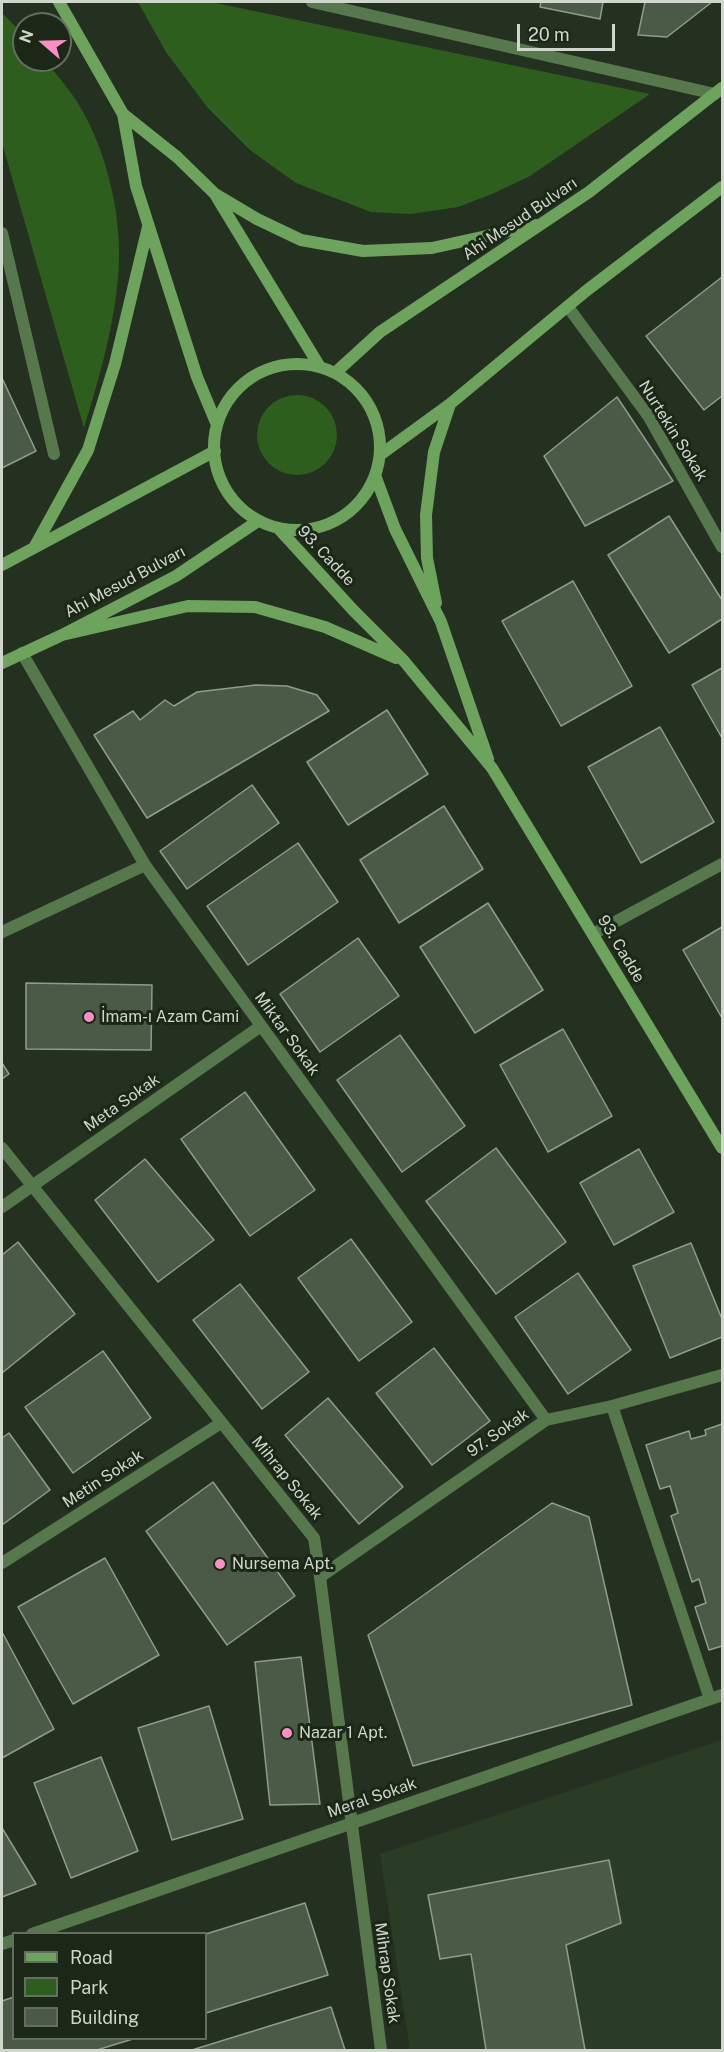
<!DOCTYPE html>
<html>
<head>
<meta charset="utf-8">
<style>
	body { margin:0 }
	#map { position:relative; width:724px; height:2052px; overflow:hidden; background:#243121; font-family:"Public Sans",sans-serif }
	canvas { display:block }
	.frame { position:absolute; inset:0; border:3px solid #cfd7cd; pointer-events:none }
	.legend { position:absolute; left:12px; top:1932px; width:195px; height:108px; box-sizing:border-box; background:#1b2717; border:2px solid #636d60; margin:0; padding:8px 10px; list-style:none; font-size:18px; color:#cfd7cd }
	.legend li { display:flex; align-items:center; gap:12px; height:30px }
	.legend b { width:30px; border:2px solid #636d60 }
	.north { position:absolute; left:12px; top:12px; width:60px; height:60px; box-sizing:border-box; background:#1b2717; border:2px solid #636d60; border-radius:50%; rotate:290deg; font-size:16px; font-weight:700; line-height:24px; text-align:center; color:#cfd7cd }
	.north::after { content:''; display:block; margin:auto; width:21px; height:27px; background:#fa8fc6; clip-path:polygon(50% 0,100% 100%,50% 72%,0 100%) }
	.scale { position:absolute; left:517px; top:24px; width:98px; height:27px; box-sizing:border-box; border:3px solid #cfd7cd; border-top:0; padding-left:8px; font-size:18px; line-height:21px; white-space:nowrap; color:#cfd7cd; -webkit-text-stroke:4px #1b2717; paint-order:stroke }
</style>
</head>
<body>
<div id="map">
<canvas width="724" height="2052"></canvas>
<div class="frame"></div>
<ul class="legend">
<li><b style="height:8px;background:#6da35d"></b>Road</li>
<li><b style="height:16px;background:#2e5e1e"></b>Park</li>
<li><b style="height:16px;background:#4b5947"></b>Building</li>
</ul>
<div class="north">N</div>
<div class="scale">20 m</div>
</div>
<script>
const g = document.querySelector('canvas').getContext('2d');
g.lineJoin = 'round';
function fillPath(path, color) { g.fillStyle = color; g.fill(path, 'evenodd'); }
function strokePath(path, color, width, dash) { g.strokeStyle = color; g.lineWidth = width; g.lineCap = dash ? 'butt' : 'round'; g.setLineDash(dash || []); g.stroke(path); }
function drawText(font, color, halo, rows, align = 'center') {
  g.font = font + ' "Public Sans",sans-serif'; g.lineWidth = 6; g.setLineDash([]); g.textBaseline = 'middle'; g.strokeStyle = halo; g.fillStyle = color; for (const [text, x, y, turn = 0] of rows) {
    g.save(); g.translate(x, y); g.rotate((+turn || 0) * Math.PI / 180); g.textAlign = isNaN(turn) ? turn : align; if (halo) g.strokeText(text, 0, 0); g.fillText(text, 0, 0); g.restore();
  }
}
fillPath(new Path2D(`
	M722,1740V2050H410L380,1854Z`), '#2b3c26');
fillPath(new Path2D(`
	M138,2H211L650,94L530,176L492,194L458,207L411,214L371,212L296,183L250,150L207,107L166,52Z
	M2,13L24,35V60H44C58,76 73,93 83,112C105,151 118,203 119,248C120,308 101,372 84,428L2,143Z
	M257 435a40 40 0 1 1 80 0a40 40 0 1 1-80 0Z`), '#2e5e1e');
const building = new Path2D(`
	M541,2H603L600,19L540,7Z
	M645,2H712L667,37L638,35Z
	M722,277V396L704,410L646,336Z
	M2,378L36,451L2,468Z
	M617,397L673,481L585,526L544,456Z
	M669,516L722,600V619L669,653L608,555Z
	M573,581L632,686L561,726L502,621Z
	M722,668V738L692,685Z
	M256,685L287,686L317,695L329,711L147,818L94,735L133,711L140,720L165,700L174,706L197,692Z
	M387,710L428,774L348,825L307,762Z
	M660,727L714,822L641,863L588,767Z
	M252,785L279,823L187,889L160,851Z
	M444,806L483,869L399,923L360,860Z
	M298,843L338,902L248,965L207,906Z
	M488,903L543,990L475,1033L420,947Z
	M722,927V1018L683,950Z
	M358,938L399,996L320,1052L280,994Z
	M26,983L152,985L151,1050L26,1049Z
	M563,1029L612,1116L548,1152L500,1065Z
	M400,1035L465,1126L402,1172L337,1080Z
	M2,1063L9,1074L2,1079Z
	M245,1092L315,1190L250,1236L181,1139Z
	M496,1148L566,1242L496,1294L426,1201Z
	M639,1149L674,1212L614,1245L580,1183Z
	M145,1159L214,1240L158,1282L95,1200Z
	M351,1239L412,1322L359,1361L298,1278Z
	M18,1242L75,1314L2,1373V1255Z
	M691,1243L722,1319V1337L670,1358L633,1266Z
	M578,1273L631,1350L568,1394L515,1317Z
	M240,1284L309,1372L262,1409L193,1320Z
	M434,1348L490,1421L432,1465L376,1393Z
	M103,1351L151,1418L73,1473L25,1407Z
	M328,1398L403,1487L359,1524L285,1435Z
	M722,1424V1646L709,1650L695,1607L706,1603L699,1579L692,1582L671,1516L678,1513L670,1486L660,1489L646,1445L689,1431L691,1439L706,1435L705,1430Z
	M9,1433L50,1490L2,1525V1438Z
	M213,1482L295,1596L227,1645L146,1531Z
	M552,1503L589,1517L632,1705L413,1766L368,1635Z
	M105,1558L159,1655L73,1704L18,1607Z
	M2,1632L54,1729L2,1758Z
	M301,1657L320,1804L270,1805L255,1662Z
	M209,1706L243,1819L172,1840L138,1728Z
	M101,1757L138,1851L71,1878L34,1783Z
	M2,1828L36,1884L2,1897Z
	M609,1860L621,1923L566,1945L585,2050H486L471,1954L440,1959L428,1895Z
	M305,1903L328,1975L206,2013V1934Z
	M14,1997V2038H136L97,2050H2V2001Z
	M331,2007L345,2050H192Z`);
fillPath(building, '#4b5947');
strokePath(building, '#8e9d8a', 1.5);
strokePath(new Path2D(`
	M312,2L715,94
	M2,233L54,454
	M568,307L649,417L722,547
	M22,653L145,865L546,1420
	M2,932L145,865
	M593,934L722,864
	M2,1148L314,1538L320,1577L381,2050
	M2,1207L261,1026
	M612,1406L710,1699
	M2,1563L221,1423
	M320,1577L546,1420L612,1406L722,1375
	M32,1934L722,1695
	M2,1944L14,1940`), '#57784d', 12);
strokePath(new Path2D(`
	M59,2L123,114L136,186L197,377L217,425
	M123,114L177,157L215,194L257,219L301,240L363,251L432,248L536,225
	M216,196L320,367
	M214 447a83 83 0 1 1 166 0a83 83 0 1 1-166 0Z
	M335,373L380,332L589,192L722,88
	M380,455L450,404L586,291L722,187
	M375,475L395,529L441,622L488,759
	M278,528L353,610L404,661L492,768L722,1148
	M34,548L88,450L115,364L148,227
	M2,565L215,451
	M436,603L427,558L426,515L434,452L450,404
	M62,635L188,606L255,607L325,627L396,658
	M2,663L62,635L176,576L258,521`), '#6da35d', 12);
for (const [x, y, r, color] of [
	[89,1017,6,"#fa8fc6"],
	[220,1564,6,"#fa8fc6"],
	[287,1733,6,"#fa8fc6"]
]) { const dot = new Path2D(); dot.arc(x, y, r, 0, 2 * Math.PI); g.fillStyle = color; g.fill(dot); strokePath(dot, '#1b2717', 2); }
drawText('16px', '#cfd7cd', '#1b2717', [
	["Ahi Mesud Bulvarı",520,219,-34],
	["Nurtekin Sokak",673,431,58],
	["93. Cadde",326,556,47],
	["Ahi Mesud Bulvarı",125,582,-28],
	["93. Cadde",621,949,59],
	["Miktar Sokak",287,1034,54],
	["Meta Sokak",122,1103,-35],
	["97. Sokak",498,1433,-35],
	["Mihrap Sokak",287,1478,51],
	["Metin Sokak",103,1479,-33],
	["Meral Sokak",372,1798,-19],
	["Mihrap Sokak",387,1973,82]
]);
drawText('16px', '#cfd7cd', '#1b2717', [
	["İmam-ı Azam Cami",101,1017],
	["Nursema Apt.",232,1564],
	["Nazar 1 Apt.",299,1733]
], 'left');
</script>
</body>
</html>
